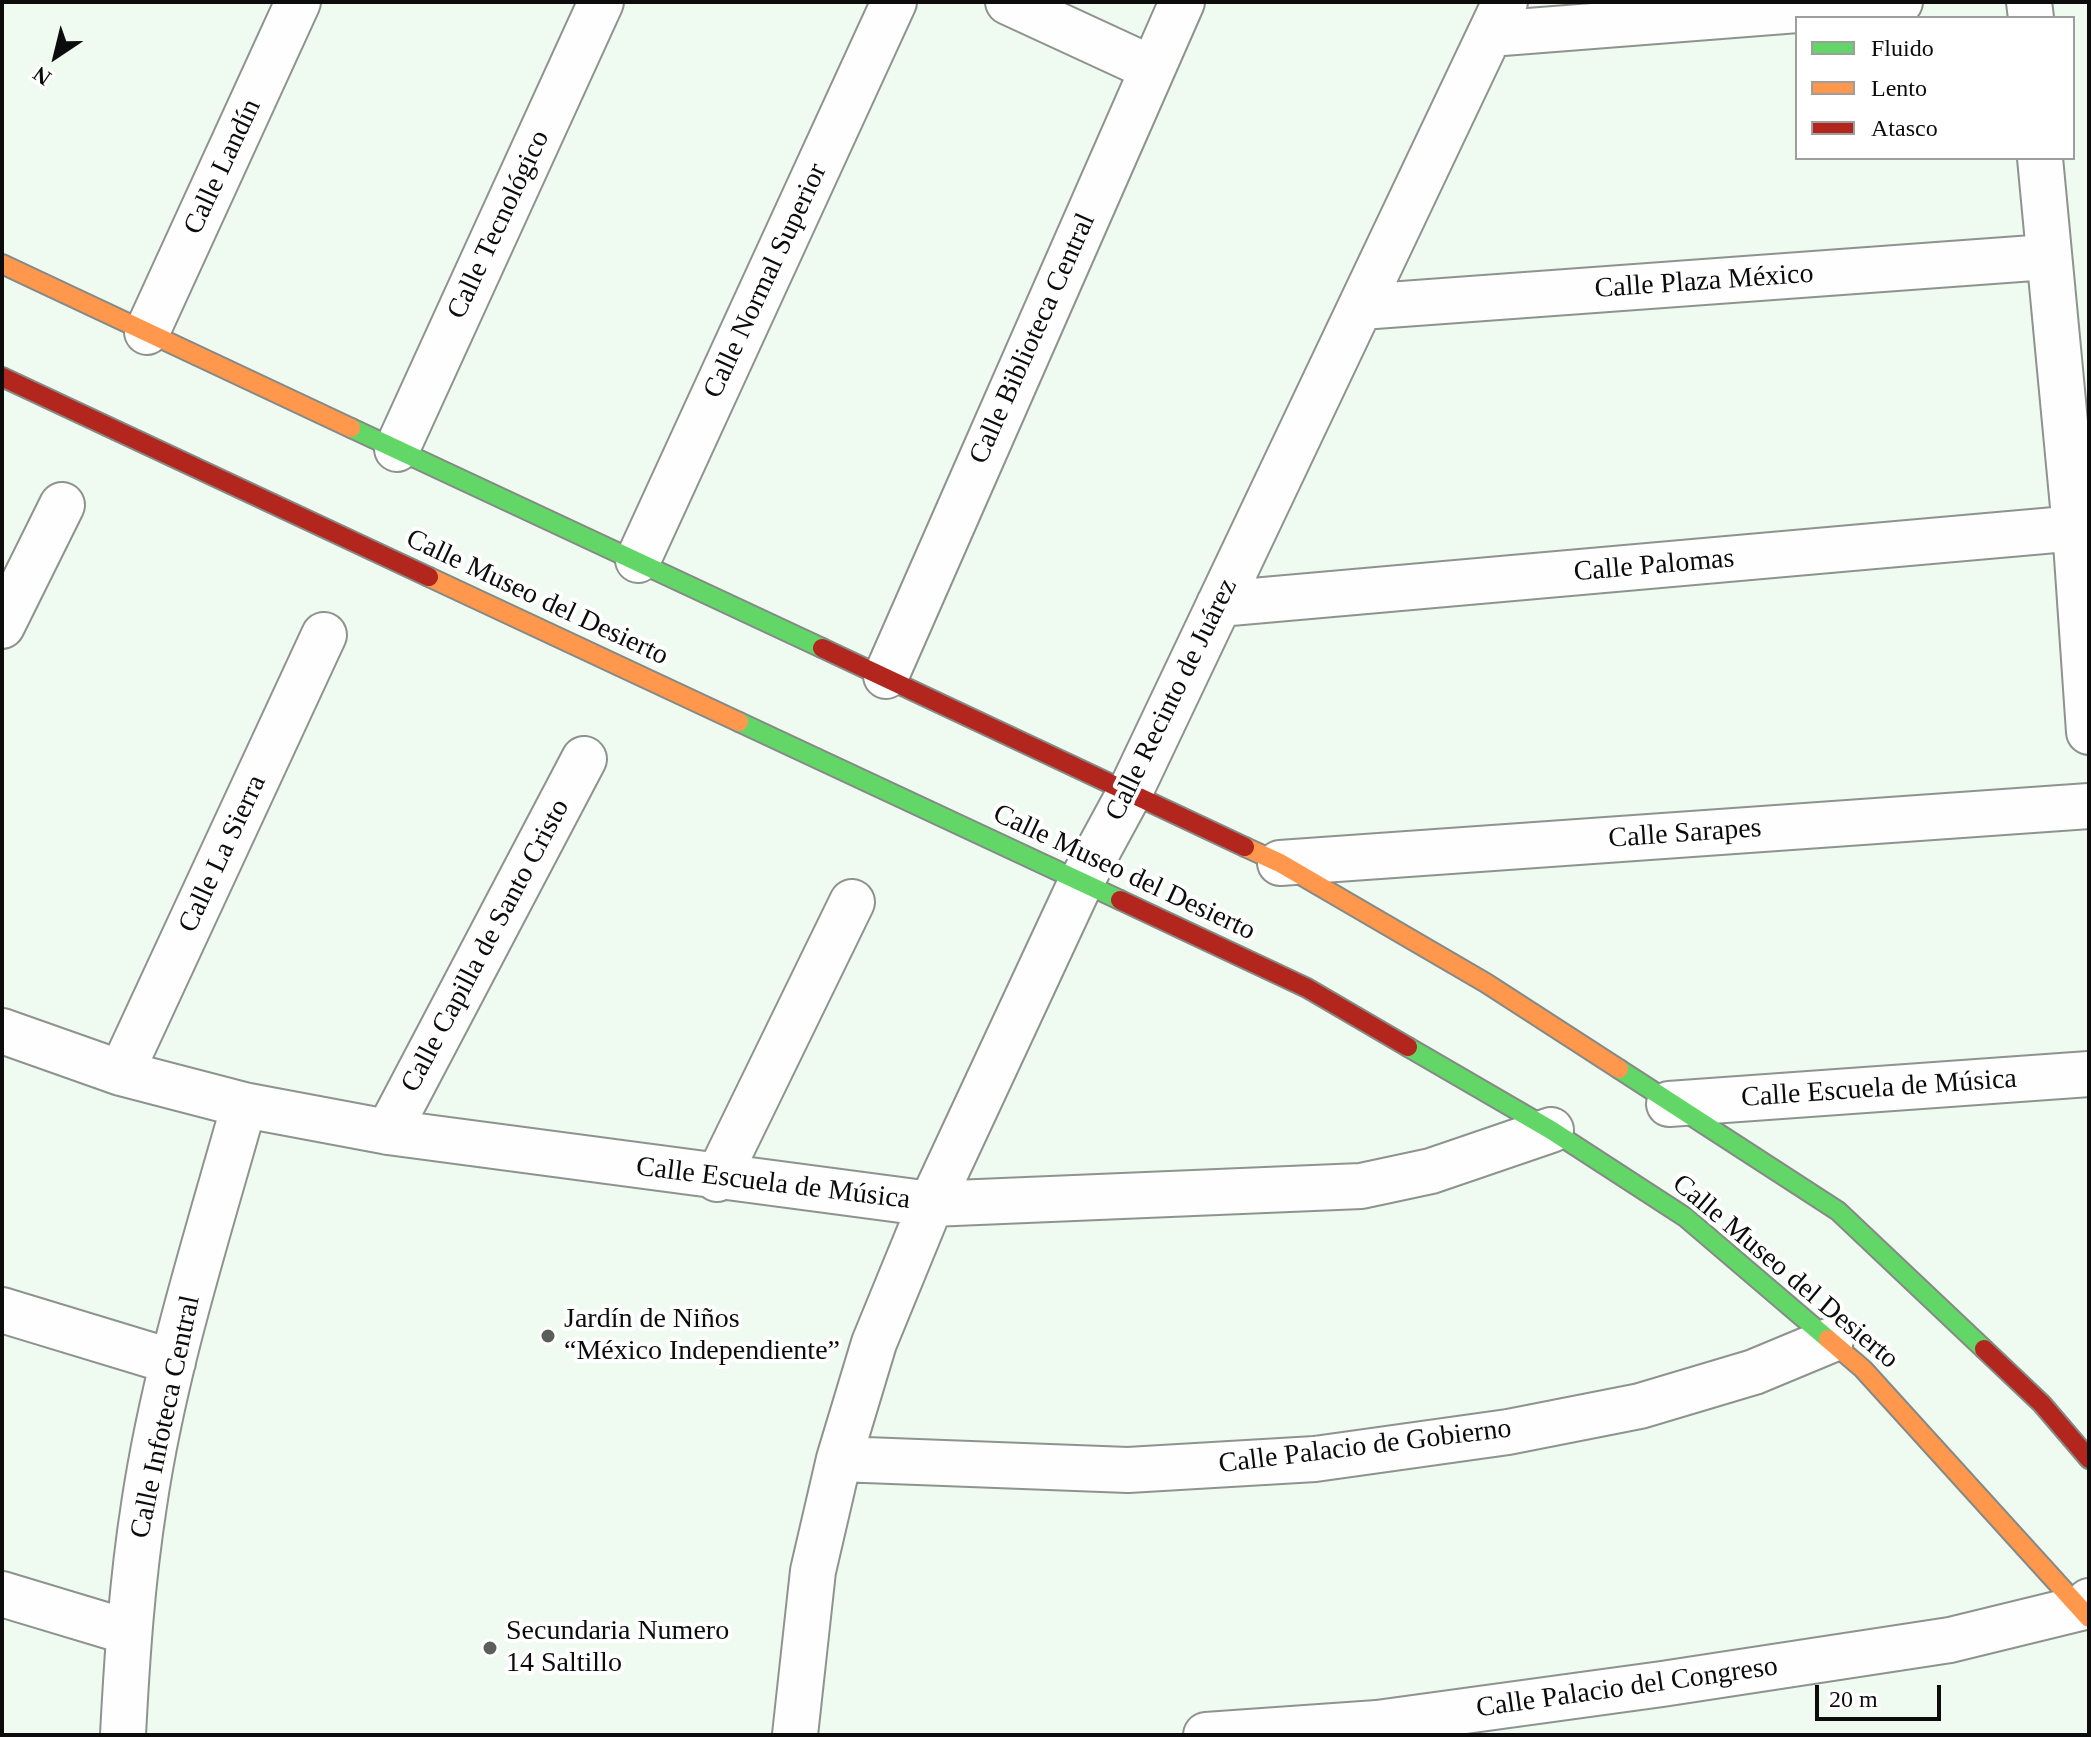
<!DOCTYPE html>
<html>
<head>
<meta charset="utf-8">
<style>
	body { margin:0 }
	#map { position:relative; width:2091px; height:1737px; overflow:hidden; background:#effaf1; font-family:"Times New Roman",serif }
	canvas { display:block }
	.frame { position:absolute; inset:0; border:4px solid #0c0c0c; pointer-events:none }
	.legend { position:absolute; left:1795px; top:16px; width:280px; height:144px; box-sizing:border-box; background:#fff; border:2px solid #9e9e9e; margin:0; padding:10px 14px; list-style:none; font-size:24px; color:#0c0c0c }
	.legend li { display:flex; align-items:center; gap:16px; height:40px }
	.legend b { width:40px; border:2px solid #9e9e9e }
	.north { position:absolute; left:16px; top:16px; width:80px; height:80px; -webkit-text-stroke:6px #fff; paint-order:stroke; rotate:215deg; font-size:22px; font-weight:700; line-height:32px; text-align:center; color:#0c0c0c }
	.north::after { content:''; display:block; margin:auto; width:28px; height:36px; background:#0c0c0c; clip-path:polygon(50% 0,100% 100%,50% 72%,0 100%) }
	.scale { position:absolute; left:1815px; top:1685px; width:126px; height:36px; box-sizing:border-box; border:4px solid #0c0c0c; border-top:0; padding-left:10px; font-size:24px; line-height:28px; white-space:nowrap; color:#0c0c0c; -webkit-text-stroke:6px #fff; paint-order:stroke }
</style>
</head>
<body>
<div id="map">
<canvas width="2091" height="1737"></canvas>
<div class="frame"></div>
<ul class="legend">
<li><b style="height:10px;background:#63d668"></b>Fluido</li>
<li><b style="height:10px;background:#ff974d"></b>Lento</li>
<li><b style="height:10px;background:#b3261e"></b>Atasco</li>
</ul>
<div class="north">N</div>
<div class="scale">20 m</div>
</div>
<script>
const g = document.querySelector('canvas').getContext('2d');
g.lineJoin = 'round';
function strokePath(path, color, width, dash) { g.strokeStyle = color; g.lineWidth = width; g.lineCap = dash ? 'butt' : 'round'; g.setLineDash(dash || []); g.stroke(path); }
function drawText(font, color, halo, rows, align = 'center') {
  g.font = font + ' "Times New Roman",serif'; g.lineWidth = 8; g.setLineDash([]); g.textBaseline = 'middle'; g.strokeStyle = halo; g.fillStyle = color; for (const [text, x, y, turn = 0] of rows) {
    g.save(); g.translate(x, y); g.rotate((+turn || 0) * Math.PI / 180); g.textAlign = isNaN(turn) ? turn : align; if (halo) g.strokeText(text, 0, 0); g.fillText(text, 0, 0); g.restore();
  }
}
const street = new Path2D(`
	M1008,2L1151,68
	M2029,2L2031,18
	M1490,34L1900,2
	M2040,158L2075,528L2089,732
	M1361,307L2047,257
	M147,332L298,2
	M397,449L601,2
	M638,560L894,2
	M1219,604L2089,527
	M2,626L62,505
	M886,676L1182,2
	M1280,863L2089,806
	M2,1031L121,1073L244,1105L388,1132L931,1204L1361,1186L1431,1171L1551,1130
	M121,1073L324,635
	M1669,1104L2089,1074
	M388,1132L584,759
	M717,1179L852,902
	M2,1310L173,1362
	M839,1459L1128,1470L1315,1459L1508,1432L1640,1406L1754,1372L1831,1340
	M2,1594L128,1632
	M123,1735C127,1658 132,1582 144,1505C164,1370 207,1237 244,1105
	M795,1735L813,1571L839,1459L874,1343L931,1204L1080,884L1131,790L1505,2
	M1206,1735L1377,1723L1662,1684L1950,1640L2081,1608L2089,1601`);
const fast = new Path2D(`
	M351,428L822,648
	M739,722L1120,900
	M1408,1047L1551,1130L1685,1217L1828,1339
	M1619,1069L1838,1211L1984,1349`);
const slow = new Path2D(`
	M2,264L351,428
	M429,577L739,722
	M1245,847L1280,863L1486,983L1619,1069
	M1828,1339L1863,1369L2089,1618`);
const jam = new Path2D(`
	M2,377L429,577
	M822,648L1245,847
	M1120,900L1307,988L1408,1047
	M1984,1349L2042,1404L2089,1459`);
strokePath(street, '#8e938f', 48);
strokePath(fast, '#858a86', 22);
strokePath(slow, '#858a86', 22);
strokePath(jam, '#858a86', 22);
strokePath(street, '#fdfefd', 44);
strokePath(fast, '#63d668', 18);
strokePath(slow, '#ff974d', 18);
strokePath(jam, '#b3261e', 18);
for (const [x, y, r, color] of [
	[548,1336,8,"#5b5f5c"],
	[490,1648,8,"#5b5f5c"]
]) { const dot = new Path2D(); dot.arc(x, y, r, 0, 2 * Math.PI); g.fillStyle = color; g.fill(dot); strokePath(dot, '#fff', 3); }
drawText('28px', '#0c0c0c', '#fff', [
	["Calle Landín",223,167,-65],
	["Calle Tecnológico",499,225,-65],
	["Calle Normal Superior",766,281,-65],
	["Calle Plaza México",1704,282,-4],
	["Calle Biblioteca Central",1033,339,-66],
	["Calle Palomas",1654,566,-5],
	["Calle Museo del Desierto",537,598,25],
	["Calle Recinto de Juárez",1172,700,-64],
	["Calle Sarapes",1685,834,-4],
	["Calle La Sierra",223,854,-65],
	["Calle Museo del Desierto",1124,873,25],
	["Calle Capilla de Santo Cristo",486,946,-62],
	["Calle Escuela de Música",1879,1089,-4],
	["Calle Escuela de Música",773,1184,7],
	["Calle Museo del Desierto",1785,1272,40],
	["Calle Infoteca Central",166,1417,-78],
	["Calle Palacio de Gobierno",1365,1447,-7],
	["Calle Palacio del Congreso",1627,1688,-8]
]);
drawText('28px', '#0c0c0c', '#fff', [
	["Jardín de Niños",564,1320],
	["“México Independiente”",564,1352],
	["Secundaria Numero",506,1632],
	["14 Saltillo",506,1664]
], 'left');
</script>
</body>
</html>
